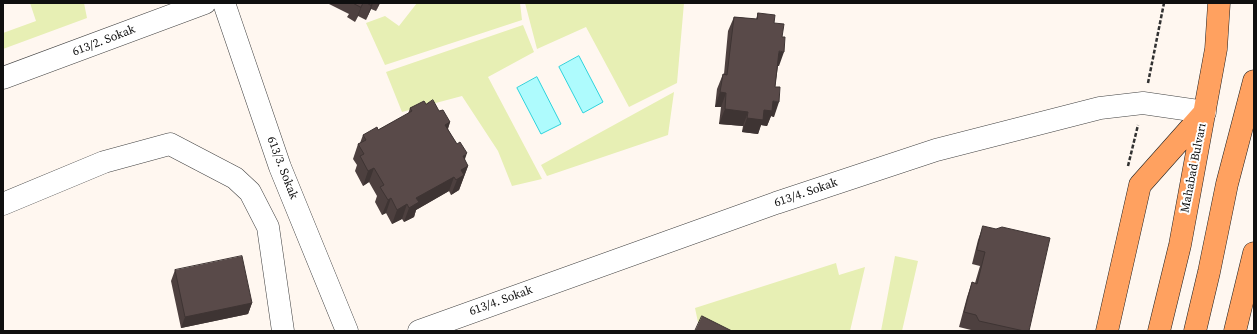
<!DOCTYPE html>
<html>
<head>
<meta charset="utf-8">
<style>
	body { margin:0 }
	#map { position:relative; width:1257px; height:334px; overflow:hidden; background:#fff7f0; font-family:"Source Serif 4",serif }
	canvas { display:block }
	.frame { position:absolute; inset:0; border:4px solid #0f0f0f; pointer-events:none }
</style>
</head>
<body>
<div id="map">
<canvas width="1257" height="334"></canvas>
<div class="frame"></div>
</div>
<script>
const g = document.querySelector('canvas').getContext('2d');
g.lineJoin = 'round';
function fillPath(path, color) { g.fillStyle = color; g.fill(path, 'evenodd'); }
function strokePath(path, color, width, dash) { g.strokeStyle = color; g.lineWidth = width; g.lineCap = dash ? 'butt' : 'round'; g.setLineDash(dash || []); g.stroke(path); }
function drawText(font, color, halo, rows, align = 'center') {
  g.font = font + ' "Source Serif 4",serif'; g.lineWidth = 4; g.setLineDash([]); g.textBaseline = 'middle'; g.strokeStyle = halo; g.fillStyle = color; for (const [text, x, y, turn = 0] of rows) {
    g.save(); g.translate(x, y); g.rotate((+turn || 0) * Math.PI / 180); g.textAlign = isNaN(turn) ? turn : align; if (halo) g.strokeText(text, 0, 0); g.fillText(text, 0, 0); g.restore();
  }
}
fillPath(new Path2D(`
	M30,3H84L87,18L3,49V33L36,21Z
	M417,3H520L522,20L385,65L366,23L385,16L399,26Z
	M525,3H684L677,83L629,107L586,27L537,49Z
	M523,25L534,52L488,77L542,179L512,186L498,151L462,96L402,112L386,72Z
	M674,92L668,135L547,176L541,165Z
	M895,256L918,261L902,331H881Z
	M836,263L839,275L865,267L850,331H707L699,327L695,308Z`), '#e7efb4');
const water = new Path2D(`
	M579,56L603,102L583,113L559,67Z
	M537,77L561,124L541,134L517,88Z`);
fillPath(water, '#aefbfd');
strokePath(water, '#2dd3dc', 1);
const minor = new Path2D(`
	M224,3L280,167L347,331
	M3,78L205,3
	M3,204L104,162L170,144L235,178L250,192L268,227L283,331
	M419,331L776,203L936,150L1100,108L1143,103L1205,112`);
const major = new Path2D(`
	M1107,331L1140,185L1204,113
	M1159,331L1180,245L1216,49L1219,3
	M1195,331L1209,272L1227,184L1254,81
	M1235,331L1254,253`);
strokePath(minor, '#424242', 23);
strokePath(major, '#202020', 23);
strokePath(new Path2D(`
	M1148,83L1164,3
	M1128,166L1138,125`), '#313131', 2.5, [4, 2]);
strokePath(minor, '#fff', 22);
strokePath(major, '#ffa160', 22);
fillPath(new Path2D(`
	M327,3H380L376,11L371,9L366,20L358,16L355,22L347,17L349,14Z
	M758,13L774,23L779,66H778L775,87L774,117L771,116L767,126L761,125L758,134L742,132L743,126L719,124L721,107H715L717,89L723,74H724L728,31L734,17L756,19Z
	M426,104L439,111L450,122L448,129L468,166L459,190L451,195L449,191L416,210L414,217L404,222L402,219L392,224L386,213L382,215L375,202L377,196L369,182L363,186L355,171L357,165L353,159L358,144L360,143L363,135L378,130L408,114L410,108Z
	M983,226L1029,331H972L971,330L959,327L967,297L972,282L975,283L980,266L972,264L978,240Z
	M175,270L252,303L248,314L181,328L171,281Z`), '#4d403f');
fillPath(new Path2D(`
	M363,3L358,16L355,22L361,7Z
	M372,3H373L371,9L366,20Z
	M379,3H380L376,11Z
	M779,51L784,52L779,66H774Z
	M720,92L726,93L721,107H715Z
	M773,101L779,102L774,117L771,116L767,126L761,125L758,134L742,132L747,118L764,110Z
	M725,109L748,112L743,126L719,124Z
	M450,122L445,137V125Z
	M467,153L462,168L463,156Z
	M468,166L459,190L451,195L461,170Z
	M374,168L369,182L363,186L368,171Z
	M454,177L449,191L416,210L414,217L404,222L409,208L416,198Z
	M391,198L386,213L382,215L388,200Z
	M407,204L402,219L392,224L397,210Z
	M252,303L248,314L181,328L185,317Z`), '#3e3433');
const building = new Path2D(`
	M353,3H363L361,7Z
	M367,3H372L371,5Z
	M758,13L775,15L774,23L784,24L782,37H785L784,52L779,51L775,87H780L779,102L773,101L772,111L764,110L763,120L747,118L748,112L725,109L726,93L720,92L723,74L727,75L734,17L757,19Z
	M433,100L439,111L443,110L450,122L445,125L457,144L460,142L467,153L463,156L468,166L461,170L464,175L456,180L454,177L416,198L419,202L409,208L407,204L397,210L391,198L388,200L380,187L384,185L374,168L368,171L360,156L364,154L358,144L366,140L363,135L377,127L378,130L412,111L410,108L424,101L426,104Z
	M983,226L996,229L1002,227L1050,238L1029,331H1024L979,321L976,315L964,312L972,282L977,284L985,252L977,250Z
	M242,256L252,303L185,317L175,270Z
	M702,316L732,331H695Z`);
fillPath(building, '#594a49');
strokePath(building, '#3e3433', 1);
drawText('12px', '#0f0f0f', '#fff', [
	["613/2. Sokak",104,41,-21],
	["613/3. Sokak",282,168,69],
	["Mahabad Bulvarı",1194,168,-79],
	["613/4. Sokak",806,193,-19],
	["613/4. Sokak",501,301,-20]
]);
</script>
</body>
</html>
